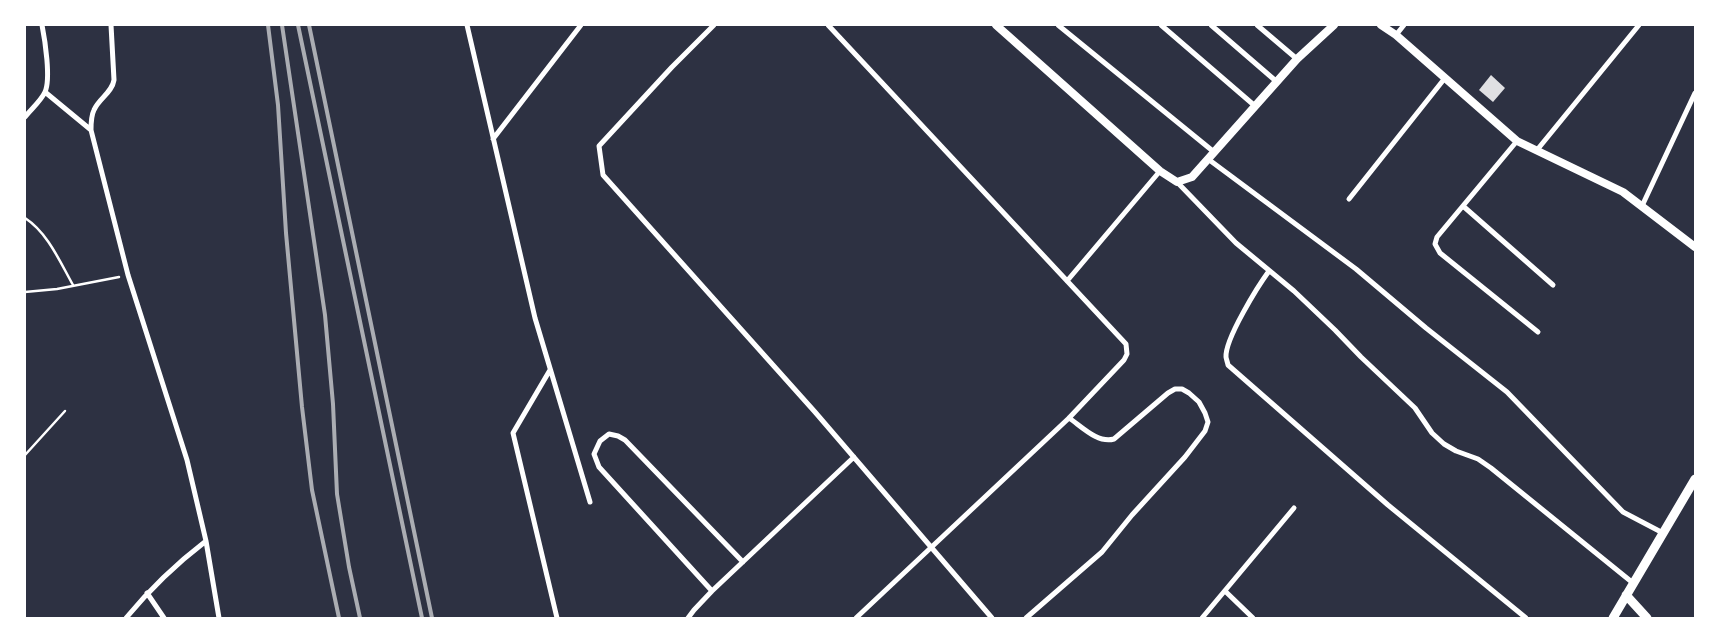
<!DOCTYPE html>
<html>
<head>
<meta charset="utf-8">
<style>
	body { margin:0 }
	#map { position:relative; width:1720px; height:643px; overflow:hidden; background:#2d3142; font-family:Raleway,sans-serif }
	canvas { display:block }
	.frame { position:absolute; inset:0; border:26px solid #fff; pointer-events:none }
</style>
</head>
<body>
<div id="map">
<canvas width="1720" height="643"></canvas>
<div class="frame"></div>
</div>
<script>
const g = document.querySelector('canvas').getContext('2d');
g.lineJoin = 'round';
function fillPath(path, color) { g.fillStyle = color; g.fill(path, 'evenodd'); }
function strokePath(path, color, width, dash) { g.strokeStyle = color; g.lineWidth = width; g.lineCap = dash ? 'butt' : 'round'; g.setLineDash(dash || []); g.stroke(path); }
fillPath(new Path2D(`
	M1491,75L1505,88L1493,102L1479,90Z`), '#e0e0e3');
strokePath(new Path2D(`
	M25,218C48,233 60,262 73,285
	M25,292L57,289L119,277
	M25,455L65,411`), '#fff', 2.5);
strokePath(new Path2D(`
	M111,25L114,80C112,93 99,98 94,110C91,116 91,123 91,130L128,275L187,460L206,541L219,618
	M467,25L535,318L590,502
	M714,25L672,67L599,146L603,175L815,412L992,618
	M828,25L1126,344L1127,354L1124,360L1069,418L856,618
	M1058,25L1214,152
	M1161,25L1255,106
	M1211,25L1277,82
	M1257,25L1297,59
	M1396,35L1404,25
	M45,92L91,130
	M25,117C31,109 41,101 45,92C51,79 45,40 42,25
	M493,139L581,25
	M1517,141L1437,237L1435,244L1440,253L1538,332
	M1537,150L1639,25
	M1208,159L1356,269L1426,328L1507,392L1623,512L1663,533
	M1177,182L1236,243L1294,291L1335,330L1361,357L1415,408L1432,433L1444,444L1456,451L1478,459L1491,468L1633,583
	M1349,199L1445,78
	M1463,206L1553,285
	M1642,206L1695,93
	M1269,271C1258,286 1225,339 1226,357C1226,358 1228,364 1228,365L1388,505L1526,618
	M1067,281L1160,171
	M550,370L513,433L557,618
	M712,591L599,467L594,454L600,441L609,434L618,436L625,440L743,562
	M1225,591L1253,618
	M147,593L164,618
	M126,618C150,589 176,564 206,541
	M688,618L694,610L712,591L854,457
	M1026,618L1102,552L1132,515L1185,457L1205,431L1208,422L1205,413L1199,402L1189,393L1182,389H1175L1168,393L1114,439C1098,444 1081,426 1069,418
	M1202,618L1294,508`), '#fff', 5);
strokePath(new Path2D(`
	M996,25L1160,171L1177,182L1192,177L1297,59L1334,25
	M1381,25L1396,35L1517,141L1623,192L1695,247`), '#fff', 8);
strokePath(new Path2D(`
	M1626,595L1647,618
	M1613,618L1695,479`), '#fff', 9);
strokePath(new Path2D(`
	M268,25L278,105L286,233L302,407L312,490L339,618
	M282,25L325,315L333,404L337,494L349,567L360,618
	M298,25L422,618
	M309,25L432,618`), '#abadb3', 4);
</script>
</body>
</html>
